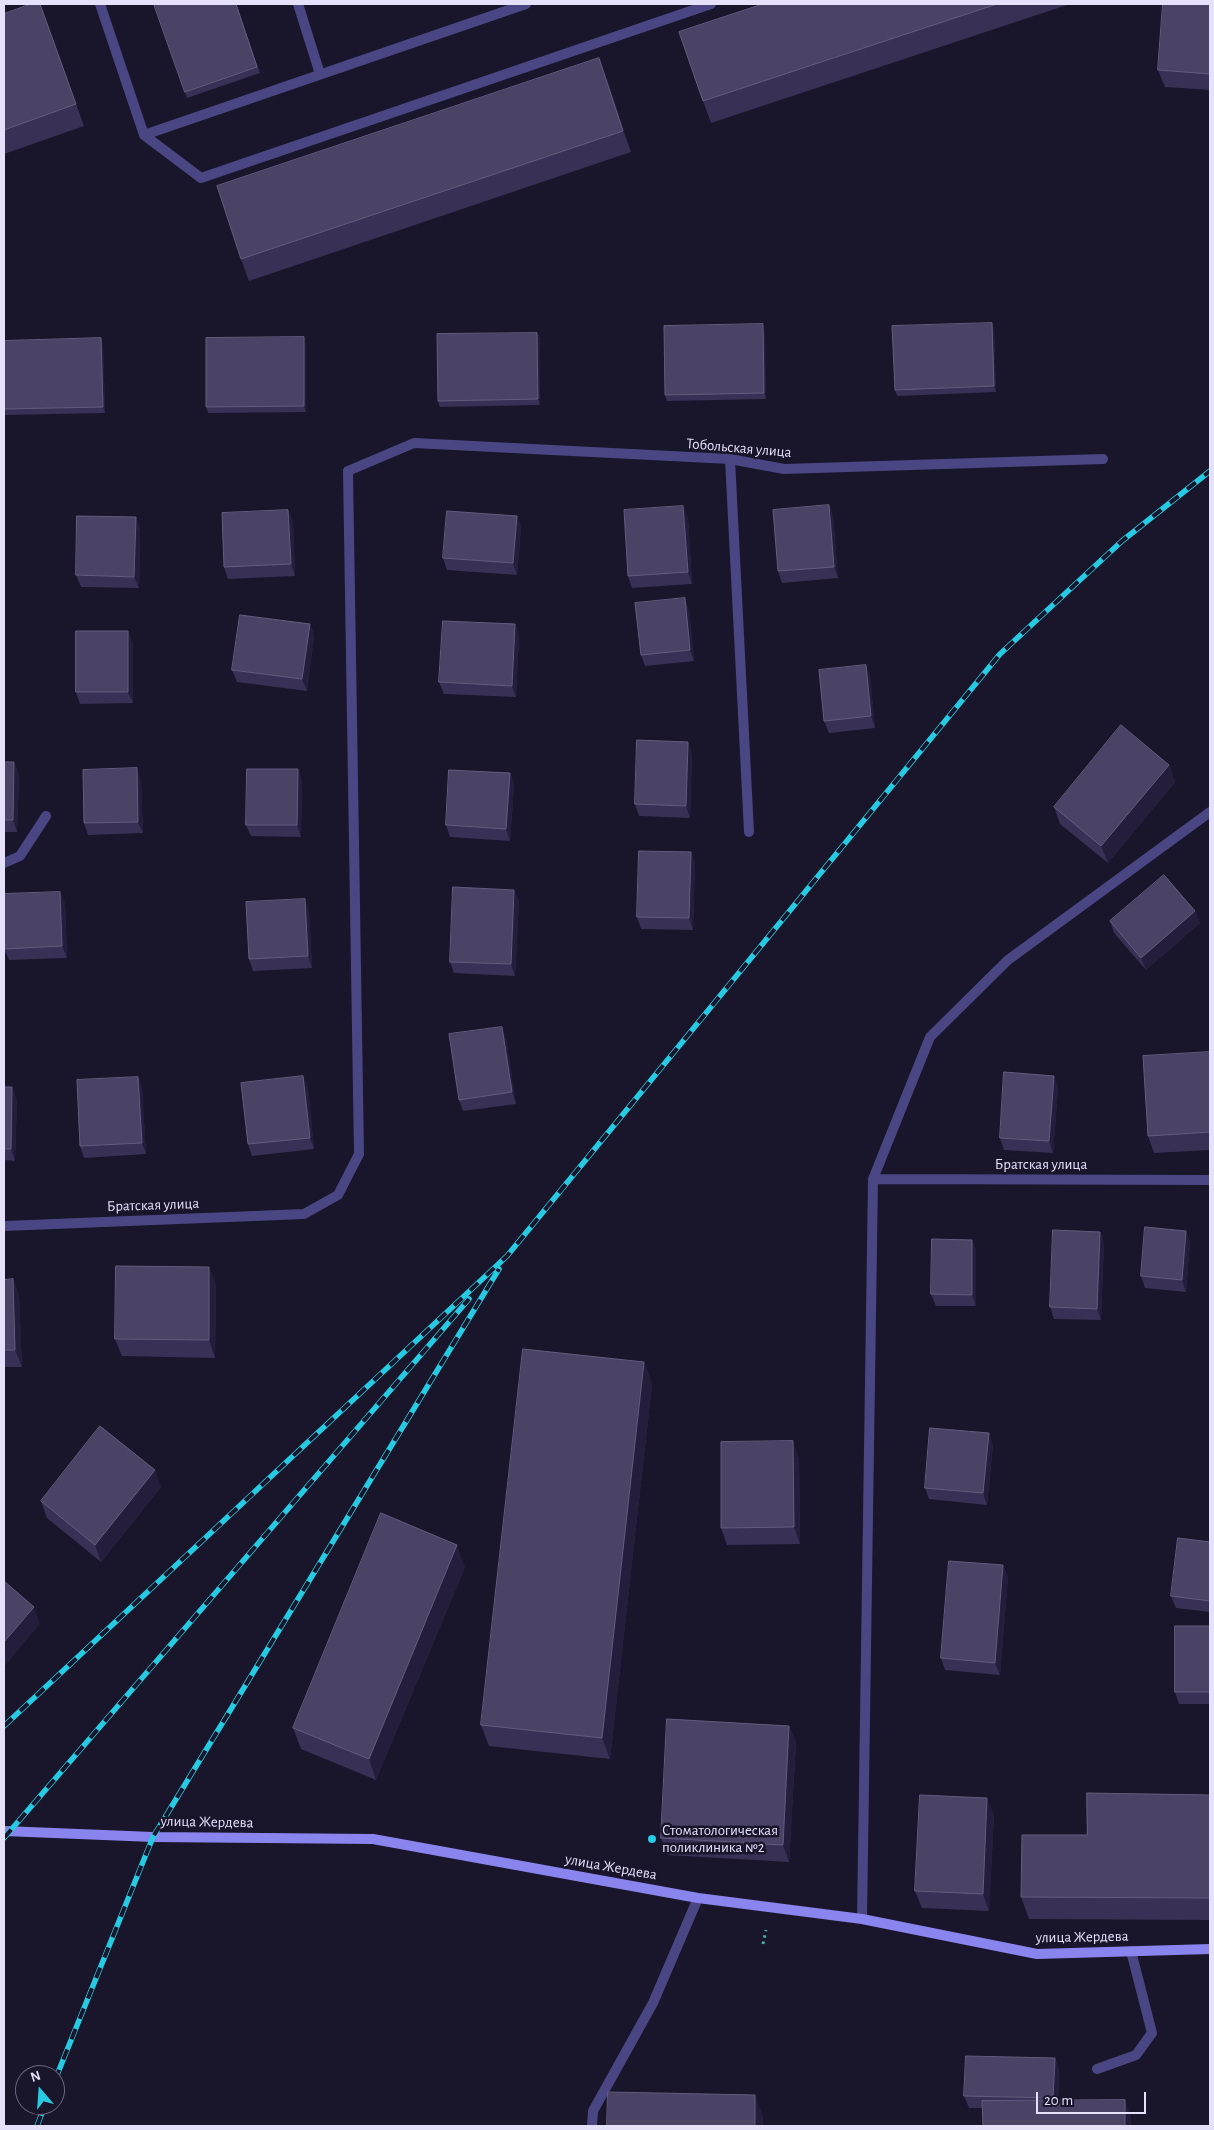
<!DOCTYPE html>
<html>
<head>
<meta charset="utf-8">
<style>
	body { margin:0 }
	#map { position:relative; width:1214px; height:2130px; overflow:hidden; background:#19152a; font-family:"Alegreya Sans",sans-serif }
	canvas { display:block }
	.frame { position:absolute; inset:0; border:5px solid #e5e1fb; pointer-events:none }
	.north { position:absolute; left:15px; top:2065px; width:50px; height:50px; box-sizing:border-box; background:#19152a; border:1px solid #6b677e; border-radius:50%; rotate:342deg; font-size:14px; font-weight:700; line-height:20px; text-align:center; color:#e5e1fb }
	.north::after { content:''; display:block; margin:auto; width:18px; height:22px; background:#26cbe3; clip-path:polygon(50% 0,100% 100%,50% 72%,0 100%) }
	.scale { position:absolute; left:1036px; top:2092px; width:110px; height:22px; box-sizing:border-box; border:2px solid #e5e1fb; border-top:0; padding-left:6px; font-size:15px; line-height:18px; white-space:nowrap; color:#e5e1fb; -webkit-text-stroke:4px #19152a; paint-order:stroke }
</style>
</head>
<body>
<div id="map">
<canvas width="1214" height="2130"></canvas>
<div class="frame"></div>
<div class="north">N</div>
<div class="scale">20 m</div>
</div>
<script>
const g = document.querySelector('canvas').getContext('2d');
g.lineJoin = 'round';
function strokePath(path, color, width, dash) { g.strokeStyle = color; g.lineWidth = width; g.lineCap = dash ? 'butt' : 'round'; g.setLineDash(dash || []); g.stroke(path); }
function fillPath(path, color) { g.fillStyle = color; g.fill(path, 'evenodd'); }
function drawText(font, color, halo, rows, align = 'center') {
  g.font = font + ' "Alegreya Sans",sans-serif'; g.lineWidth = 5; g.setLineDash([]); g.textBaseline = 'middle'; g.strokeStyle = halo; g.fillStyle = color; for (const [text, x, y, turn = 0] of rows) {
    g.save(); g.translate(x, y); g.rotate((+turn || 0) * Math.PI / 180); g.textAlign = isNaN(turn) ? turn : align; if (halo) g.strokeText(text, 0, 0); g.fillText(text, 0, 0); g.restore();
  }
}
strokePath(new Path2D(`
	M763,1944L766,1930`), '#41afab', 3, [2.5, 4]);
strokePath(new Path2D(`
	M100,4L144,135L201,178L711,4
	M298,4L320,74
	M144,135L526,4
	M730,459L749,832
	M4,863L20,856L46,816
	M4,1226L304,1214L338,1195L359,1154L348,471
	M1097,2069L1136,2055L1152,2033L1131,1951
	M592,2126L593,2111L653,2003L698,1898`), '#4a4683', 10);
strokePath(new Path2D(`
	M348,471L414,443L730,459L784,469L1103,459
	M873,1179L1210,1180
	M862,1919L873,1179L930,1037L1008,960L1210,812`), '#4a4683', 10);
strokePath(new Path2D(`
	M4,1831L153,1837L373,1839L698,1898L862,1919L1037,1954L1210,1949`), '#8a84ef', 10);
const rail = new Path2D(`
	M4,1726L507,1256L1000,654L1122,541L1210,471
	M4,1838L469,1299
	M55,2080L153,1837L499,1269
	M37,2126L45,2105`);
strokePath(rail, '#26cbe3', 5.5);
strokePath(rail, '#19152a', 4, [11]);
fillPath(new Path2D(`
	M40,4L84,126L4,154V14Z
	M154,4H236L260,73L187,98Z
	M763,4H1070L711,123L703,101Z
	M1210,4V90L1165,87L1158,70Z
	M607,79L631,152L249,281L241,259Z
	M994,329L996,392L897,396L895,390Z
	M765,330L766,399L667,401L665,395Z
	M537,333L540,338V405L440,407L438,401Z
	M101,338L103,344L105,413L4,415V341Z
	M306,343V412L208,413L206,407Z
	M829,505L833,517L838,578L782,583L778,571Z
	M288,510L293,522L295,576L228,579L224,567Z
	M517,516L521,527L517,575L447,570L443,558Z
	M136,517L140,529L139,588L81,587L76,575Z
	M688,518L692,584L632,588L628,576Z
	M689,609L694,661L645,666L641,655Z
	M310,624L314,636L307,691L237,682L232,670Z
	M515,624L519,636L516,697L444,694L439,682Z
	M133,643V703L80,704L76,692Z
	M866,665L870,677L875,728L829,733L824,721Z
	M692,754L690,818L639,816L635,804Z
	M4,762H14L19,774L17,832H4Z
	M1169,765L1175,782L1108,863L1060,824L1054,807Z
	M510,773L514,785L510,841L450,837L446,825Z
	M141,780L143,833L88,835L84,823Z
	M302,781L301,837L251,836L246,825Z
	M691,852L695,864L693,930L641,929L637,917Z
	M514,890L519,902L515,976L454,973L450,962Z
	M305,899L309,911L312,968L253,971L249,959Z
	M65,903L67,958L9,960L4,949Z
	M1195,911L1200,923L1146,970L1114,933L1110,921Z
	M506,1038L516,1104L463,1111L459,1100Z
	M1210,1052V1150L1154,1153L1148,1136Z
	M303,1076L308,1088L314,1149L252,1156L248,1144Z
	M1054,1076L1058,1088L1053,1153L1004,1150L1000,1138Z
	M138,1077L142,1088L146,1154L84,1158L80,1146Z
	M4,1087L17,1099L15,1161L4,1160Z
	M1186,1231L1190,1242L1186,1292L1145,1288L1141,1276Z
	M1100,1232L1104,1243L1101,1320L1054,1319L1050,1307Z
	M972,1240L976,1251V1306H936L931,1294Z
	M13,1279L19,1296L22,1367H4V1280Z
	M216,1284L215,1358L122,1356L115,1339Z
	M644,1362L652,1384L610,1759L489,1746L481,1725Z
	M993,1445L987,1505L929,1499L925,1488Z
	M799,1458L800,1544L727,1545L721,1528Z
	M161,1487L101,1562L47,1518L41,1501Z
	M1210,1542V1612L1176,1608L1171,1596Z
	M1003,1565L1008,1577L1000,1675L945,1670L941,1658Z
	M465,1567L376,1780L301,1749L293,1728Z
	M1210,1626V1704H1179L1175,1692Z
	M789,1726L796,1743L789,1862L667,1855L661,1838Z
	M1210,1795V1920L1029,1919L1021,1897L1087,1835Z
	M994,1815L989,1911L922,1908L915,1891Z
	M1055,2058L1059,2070L1058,2100L1131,2117V2126H983V2108H969L964,2096Z`), '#393055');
fillPath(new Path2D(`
	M599,58L607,79L631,152L623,131Z
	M992,323L994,329L996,392L994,386Z
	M763,324L765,330L766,399L764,393Z
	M537,333L540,338V405L538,399Z
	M304,337L306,343V412L304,406Z
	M101,338L103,344L105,413L103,407Z
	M829,505L833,517L838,578L834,567Z
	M683,506L688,518L692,584L688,572Z
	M288,510L293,522L295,576L291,564Z
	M517,516L521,527L517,575L513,563Z
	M136,517L140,529L139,588L134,577Z
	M685,598L689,609L694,661L690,650Z
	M310,624L314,636L307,691L302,679Z
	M515,624L519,636L516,697L512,686Z
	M128,631L133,643V703L128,692Z
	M866,665L870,677L875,728L871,716Z
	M688,742L692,754L690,818L686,806Z
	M14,762L19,774L17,832L13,820Z
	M1169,765L1175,782L1108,863L1101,846Z
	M137,768L141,780L143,833L138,822Z
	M298,769L302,781L301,837L297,825Z
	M510,773L514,785L510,841L506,829Z
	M691,852L695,864L693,930L689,918Z
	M514,890L519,902L515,976L511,964Z
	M60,892L65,903L67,958L62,946Z
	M305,899L309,911L312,968L308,956Z
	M1195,911L1200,923L1146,970L1141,958Z
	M502,1027L506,1038L516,1104L512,1092Z
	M303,1076L308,1088L314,1149L310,1138Z
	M1054,1076L1058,1088L1053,1153L1049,1141Z
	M138,1077L142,1088L146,1154L142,1143Z
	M12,1087L17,1099L15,1161L11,1149Z
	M1186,1231L1190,1242L1186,1292L1182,1280Z
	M1100,1232L1104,1243L1101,1320L1097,1309Z
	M972,1240L976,1251V1306L972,1295Z
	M209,1267L216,1284L215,1358L209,1340Z
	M13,1279L19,1296L22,1367L15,1350Z
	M644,1362L652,1384L610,1759L602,1738Z
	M989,1433L993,1445L987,1505L983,1493Z
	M793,1441L799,1458L800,1544L794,1527Z
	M155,1470L161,1487L101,1562L95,1545Z
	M457,1545L465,1567L376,1780L369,1759Z
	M1003,1565L1008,1577L1000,1675L995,1663Z
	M34,1607L40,1624L4,1667V1642Z
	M789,1726L796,1743L789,1862L783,1845Z
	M987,1798L994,1815L989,1911L983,1894Z
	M1055,2058L1059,2070L1057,2110L1053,2098Z
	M755,2095L763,2116V2126H755Z
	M1125,2100L1131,2117V2126H1125Z`), '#241d3c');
const building = new Path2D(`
	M31,4H40L76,104L4,130V14Z
	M154,4H236L257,67L185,92Z
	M763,4H997L703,101L679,32Z
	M1163,4H1210V74L1158,70Z
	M599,58L623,131L241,259L217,186Z
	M992,323L994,386L895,390L892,326Z
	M763,324L764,393L665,395L664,326Z
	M537,333L538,399L438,401L437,334Z
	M304,337V406L206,407V338Z
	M101,338L103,407L4,409V341Z
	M829,505L834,567L778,571L773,510Z
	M683,506L688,572L628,576L624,510Z
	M288,510L291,564L224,567L222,513Z
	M447,511L517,516L513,563L443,558Z
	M77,516L136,517L134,577L76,575Z
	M685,598L690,650L641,655L635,603Z
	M240,615L310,624L302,679L232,670Z
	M443,621L515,624L512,686L439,682Z
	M76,631H128V692H76Z
	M866,665L871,716L824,721L819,670Z
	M1121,725L1169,765L1101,846L1054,807Z
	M637,740L688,742L686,806L635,804Z
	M4,762H14L13,820H4Z
	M137,768L138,822L84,823L83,770Z
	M247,769H298L297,825H246Z
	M449,770L510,773L506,829L446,825Z
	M639,851L691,852L689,918L637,917Z
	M1164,875L1195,911L1141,958L1110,921Z
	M453,887L514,890L511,964L450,962Z
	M60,892L62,946L4,949V894Z
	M305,899L308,956L249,959L246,902Z
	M502,1027L512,1092L459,1100L449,1034Z
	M1210,1052V1132L1148,1136L1143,1056Z
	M1004,1072L1054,1076L1049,1141L1000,1138Z
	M303,1076L310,1138L248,1144L241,1083Z
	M138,1077L142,1143L80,1146L77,1080Z
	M4,1087H12L11,1149H4Z
	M1145,1227L1186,1231L1182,1280L1141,1276Z
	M1053,1230L1100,1232L1097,1309L1050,1307Z
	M932,1239L972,1240V1295L931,1294Z
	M116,1266L209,1267V1340L115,1339Z
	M13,1279L15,1350H4V1280Z
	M523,1349L644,1362L602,1738L481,1725Z
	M100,1426L155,1470L95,1545L41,1501Z
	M930,1428L989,1433L983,1493L925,1488Z
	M793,1441L794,1527L721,1528V1442Z
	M381,1513L457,1545L369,1759L293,1728Z
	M1178,1538L1210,1542V1601L1171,1596Z
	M949,1561L1003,1565L995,1663L941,1658Z
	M4,1581L34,1607L4,1642Z
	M1175,1626H1210V1692H1175Z
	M667,1719L789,1726L783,1845L661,1838Z
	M1087,1793L1210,1795V1898L1021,1897L1022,1835H1087Z
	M920,1795L987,1798L983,1894L915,1891Z
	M966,2056L1055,2058L1053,2098L964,2096Z
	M608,2092L755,2095V2126H607Z
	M1125,2100V2126H983L982,2101Z`);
fillPath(building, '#4b4366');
strokePath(building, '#645c7e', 1);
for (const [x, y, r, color] of [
	[652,1839,5,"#26cbe3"]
]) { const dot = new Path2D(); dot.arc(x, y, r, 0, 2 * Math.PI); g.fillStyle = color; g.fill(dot); strokePath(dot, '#19152a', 2); }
drawText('15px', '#e5e1fb', '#19152a', [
	["Тобольская улица",739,448,5],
	["Братская улица",1041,1164],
	["Братская улица",153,1205,-2],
	["улица Жердева",207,1822,1],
	["улица Жердева",611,1867,10],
	["улица Жердева",1082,1937,-1]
]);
drawText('15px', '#e5e1fb', '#19152a', [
	["Стоматологическая",662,1830],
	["поликлиника №2",662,1847]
], 'left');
</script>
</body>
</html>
